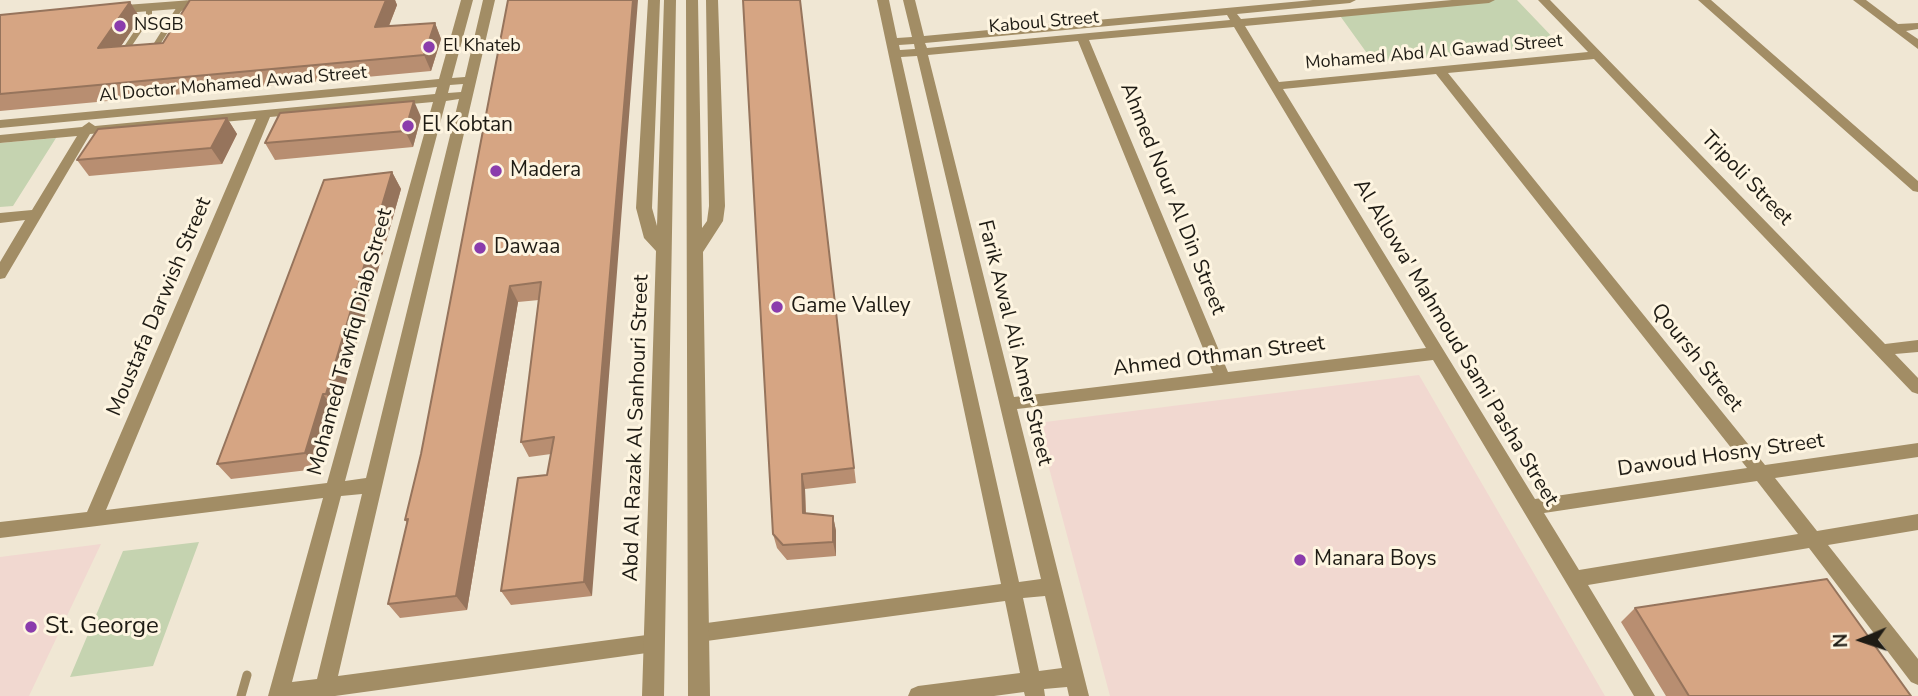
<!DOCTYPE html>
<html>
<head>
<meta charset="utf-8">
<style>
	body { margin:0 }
	#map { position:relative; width:1918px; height:696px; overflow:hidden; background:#f0e7d4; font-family:"Nunito Sans",sans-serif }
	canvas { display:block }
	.north { position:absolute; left:1827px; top:605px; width:70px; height:70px; -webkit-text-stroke:5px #fef5e1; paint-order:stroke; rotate:268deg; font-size:19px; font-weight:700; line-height:28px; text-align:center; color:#1e1b14 }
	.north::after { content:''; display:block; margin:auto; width:24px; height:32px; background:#1e1b14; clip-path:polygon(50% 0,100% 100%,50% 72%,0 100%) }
</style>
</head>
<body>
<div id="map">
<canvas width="1918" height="696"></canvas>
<div class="north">N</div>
</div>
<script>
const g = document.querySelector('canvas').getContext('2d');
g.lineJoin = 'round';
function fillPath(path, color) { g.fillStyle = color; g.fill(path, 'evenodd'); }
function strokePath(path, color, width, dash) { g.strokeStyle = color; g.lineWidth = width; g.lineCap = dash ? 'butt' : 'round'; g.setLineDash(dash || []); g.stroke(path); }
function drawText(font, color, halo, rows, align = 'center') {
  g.font = font + ' "Nunito Sans",sans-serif'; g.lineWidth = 6; g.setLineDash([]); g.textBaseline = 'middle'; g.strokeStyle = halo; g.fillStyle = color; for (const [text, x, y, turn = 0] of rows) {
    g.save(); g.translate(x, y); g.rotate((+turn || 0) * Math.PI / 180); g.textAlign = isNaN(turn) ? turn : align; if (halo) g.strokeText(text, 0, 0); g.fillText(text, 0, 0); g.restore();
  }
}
fillPath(new Path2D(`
	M1419,375L1605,696H1110L1037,423Z
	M101,544L29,696H0V557Z`), '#f1d8d0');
fillPath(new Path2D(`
	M1484,0H1517L1560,45L1374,63L1338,13Z
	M56,138L13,206L0,207V143Z
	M199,542L153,666L70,677L123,551Z`), '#c5d3b0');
strokePath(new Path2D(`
	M150,49L155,47L179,9L186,4
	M130,51L126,49L149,15V7`), '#a28d65', 6);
strokePath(new Path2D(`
	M241,696L247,675`), '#a28d65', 9);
fillPath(new Path2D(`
	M461,0H473L452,78L465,77L483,0H495L338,676L654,634L661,637L664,643L661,649L654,652L335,696H268L323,498L0,538V522L87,512L256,119L90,134L5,278L0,279V262L25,220L0,223V213L32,210L77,136L0,143V135L82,127L89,122L95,126L435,94L437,87L0,128V120L439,79ZM463,84L461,92L448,93L450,85ZM459,99L366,478L345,481L446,101ZM433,102L327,483L106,510L270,117ZM362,494L317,679L292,682L341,496Z
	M877,0H889L897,38L912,37L903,0H915L924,36L1313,0H1356L1350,3L1237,14L1241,19L1452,0H1495L1489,3L1245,26L1279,82L1588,52L1538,0H1550L1885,344L1918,340V352L1895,354L1918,378V394L1912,392L1594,59L1448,73L1765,465L1918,443V457L1775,478L1817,531L1918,514V530L1828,545L1918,659V685L1911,682L1809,548L1588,585L1655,696H1634L1433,360L1017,409L1089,696H1069L1067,687L1044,689L1045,696H1025L1024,692L994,696H908L911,689L918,686L1020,673L1005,601L699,642L692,639L689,633L692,627L699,624L1001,584ZM1227,15L1230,20L927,48L925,43ZM1234,27L1426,348L1228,372L1089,40ZM1078,41L1213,373L1014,397L928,55ZM914,44L915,49L900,50L899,45ZM917,56L1041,579L1019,582L901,57ZM1436,74L1747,468L1535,499L1283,89ZM1757,481L1798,534L1579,570L1544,513ZM1045,596L1062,668L1039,671L1023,598Z
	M1698,0H1711L1918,181V192L1913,191Z
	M1853,0H1866L1898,24L1918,23V29L1906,31L1918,39V49Z`), '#a28d65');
fillPath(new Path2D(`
	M192,0H246L240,4L112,14L106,10L112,6Z
	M648,0H660L652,208L657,226L664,0H676L664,696H642L656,251L644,238L636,208Z
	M686,0H698L702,228L707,221L709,206L706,0H718L725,206L723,221L703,252L710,696H688Z`), '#a28d65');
fillPath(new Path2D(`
	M190,0H395L397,5L389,26L435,23L441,39L431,71L0,111V15L130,2L140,18L121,46L163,43Z
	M508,0L592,596L511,605L501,591L547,475L551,454L529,457L521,442L539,300L518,302L467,610L400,618L388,604L407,523L405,520L421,454Z
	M800,0L856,483L805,489L806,513L833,516L836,531V556L787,560L777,548L773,534Z
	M421,117L413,147L275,160L265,143Z
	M227,118L237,134L222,164L89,176L77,160Z
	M392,172L401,189L338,410H334L317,469L231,479L217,464Z
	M1635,608L1911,696H1666L1621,622Z`), '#b88e71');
fillPath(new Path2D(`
	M386,0H395L397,5L382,43L375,27Z
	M633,0H638L592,596L584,582Z
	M130,2L140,18L109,64L98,48Z
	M435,23L441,39L431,71L424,55Z
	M414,101L421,117L413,147L405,131Z
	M227,118L237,134L222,164L211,148Z
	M392,172L401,189L338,410L326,394Z
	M510,286L518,302L467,610L456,596Z
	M323,394L334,410L317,469L305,453Z
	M802,474L805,489L806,527L803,513Z
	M833,516L836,531V556L833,542Z`), '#96745c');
const building = new Path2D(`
	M190,0H386L375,27L435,23L424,55L0,94V15L130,2L98,48L163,43Z
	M508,0H633L584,582L501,591L518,478L547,475L554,437L521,442L541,282L510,286L456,596L388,604L408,519L405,520L421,454Z
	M743,0H800L854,468L802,474L803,513L833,516V542L783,545L773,534Z
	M414,101L405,131L265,143L280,113Z
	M227,118L211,148L77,160L98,129Z
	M392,172L326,394H323L305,453L217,464L324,180Z
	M1827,579L1911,696H1689L1635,608Z`);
fillPath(building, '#d6a583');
strokePath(building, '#96745c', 2);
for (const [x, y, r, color] of [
	[120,26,7,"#8b3cac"],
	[429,47,7,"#8b3cac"],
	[408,126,7,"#8b3cac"],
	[496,171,7,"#8b3cac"],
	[480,248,7,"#8b3cac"],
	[777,307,7,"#8b3cac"],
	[1300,560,7,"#8b3cac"],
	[31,627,7,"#8b3cac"]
]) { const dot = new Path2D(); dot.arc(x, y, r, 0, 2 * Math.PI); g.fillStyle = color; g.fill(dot); strokePath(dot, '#fef5e1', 2.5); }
drawText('18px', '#1e1b14', '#fef5e1', [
	["Kaboul Street",1044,23,-5],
	["Mohamed Abd Al Gawad Street",1434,53,-5],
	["Al Doctor Mohamed Awad Street",233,85,-5]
]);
drawText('18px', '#1e1b14', '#fef5e1', [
	["NSGB",134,26],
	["El Khateb",443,47]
], 'left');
drawText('21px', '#1e1b14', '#fef5e1', [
	["El Kobtan",422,126],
	["Madera",510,171],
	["Dawaa",494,248],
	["Game Valley",791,307],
	["Manara Boys",1314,560]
], 'left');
drawText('21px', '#1e1b14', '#fef5e1', [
	["Tripoli Street",1746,179,46],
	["Ahmed Nour Al Din Street",1172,199,68],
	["Moustafa Darwish Street",160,307,-67],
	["Mohamed Tawfiq Diab Street",351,342,-75],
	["Farik Awal Ali Amer Street",1014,343,76],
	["Al Allowa' Mahmoud Sami Pasha Street",1455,343,59],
	["Ahmed Othman Street",1219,357,-7],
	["Qoursh Street",1696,358,51],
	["Abd Al Razak Al Sanhouri Street",637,428,-88],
	["Dawoud Hosny Street",1721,456,-8]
]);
drawText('24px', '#1e1b14', '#fef5e1', [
	["St. George",45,627]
], 'left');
</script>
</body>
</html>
